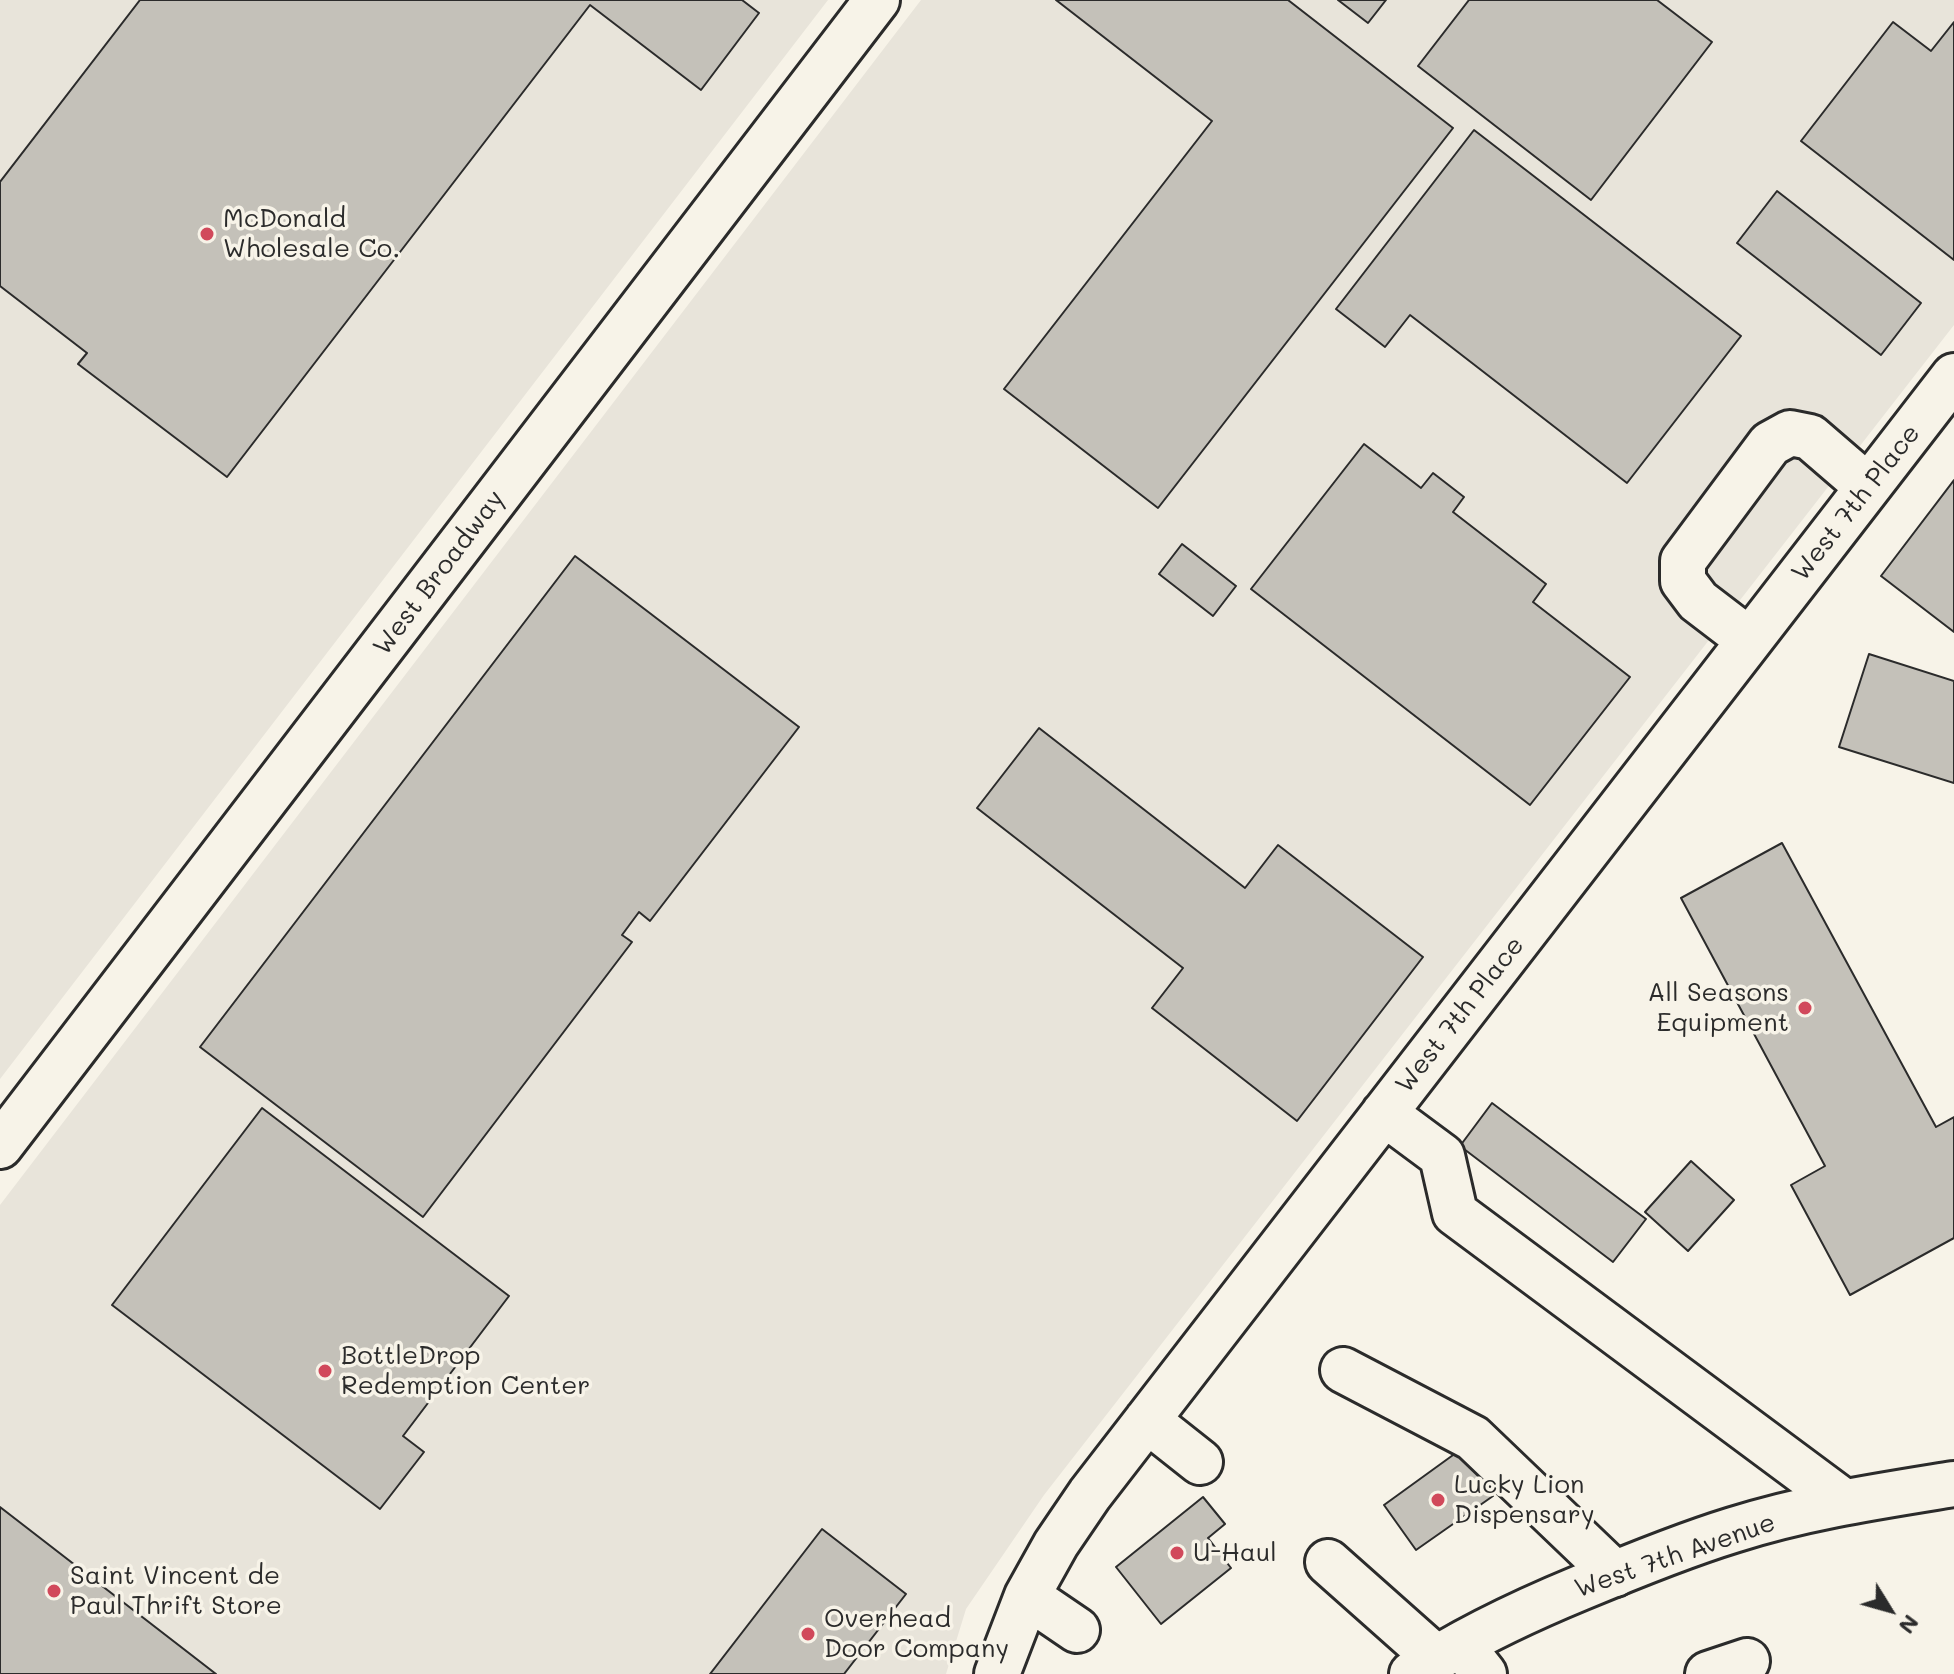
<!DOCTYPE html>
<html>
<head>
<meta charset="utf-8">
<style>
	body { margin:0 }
	#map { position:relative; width:1954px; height:1674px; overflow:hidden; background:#f7f3e8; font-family:Mali,sans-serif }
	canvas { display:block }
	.north { position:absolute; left:1850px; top:1570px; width:80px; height:80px; -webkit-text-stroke:6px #f7f3e8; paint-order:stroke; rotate:127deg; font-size:22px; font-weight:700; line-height:32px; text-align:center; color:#2b2b2b }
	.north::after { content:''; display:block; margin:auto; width:28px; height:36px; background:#2b2b2b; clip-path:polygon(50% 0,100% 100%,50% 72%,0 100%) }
</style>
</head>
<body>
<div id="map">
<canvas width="1954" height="1674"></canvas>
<div class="north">N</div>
</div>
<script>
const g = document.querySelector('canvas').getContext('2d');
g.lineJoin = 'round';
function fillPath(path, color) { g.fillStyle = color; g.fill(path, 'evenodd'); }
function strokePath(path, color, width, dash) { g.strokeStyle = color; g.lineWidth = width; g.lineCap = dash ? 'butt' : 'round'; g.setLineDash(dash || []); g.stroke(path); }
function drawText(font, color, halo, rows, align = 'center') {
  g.font = font + ' Mali,sans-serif'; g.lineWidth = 7; g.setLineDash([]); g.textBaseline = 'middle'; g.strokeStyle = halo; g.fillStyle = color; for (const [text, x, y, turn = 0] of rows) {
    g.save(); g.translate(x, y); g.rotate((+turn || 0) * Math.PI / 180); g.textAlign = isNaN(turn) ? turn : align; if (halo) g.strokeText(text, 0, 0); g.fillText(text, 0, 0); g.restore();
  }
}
fillPath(new Path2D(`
	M0,0H828L0,1079Z
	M921,0H1954V325L1044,1495L966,1609L946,1674H0V1205Z`), '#e8e4da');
const building = new Path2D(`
	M140,0H742L759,13L701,90L590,5L227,477L78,364L87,353L0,286V182Z
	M1056,0H1288L1453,128L1158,508L1004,389L1212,121Z
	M1338,0H1386L1368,23Z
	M1469,0H1657L1712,42L1591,200L1418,66Z
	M1893,22L1931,51L1954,22V260L1801,141Z
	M1474,130L1741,336L1627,483L1410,315L1385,347L1336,309Z
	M1777,191L1921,303L1881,355L1737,243Z
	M1364,444L1421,488L1433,473L1464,497L1453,512L1546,584L1533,602L1630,677L1530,805L1251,589Z
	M1954,480V632L1881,576Z
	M1182,544L1236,586L1213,616L1159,574Z
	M575,556L799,727L650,921L639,912L622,935L632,942L423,1217L200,1047Z
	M1869,654L1954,681V783L1839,747Z
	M1039,728L1245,888L1278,845L1423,957L1297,1121L1152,1008L1183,968L977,808Z
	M1782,843L1936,1127L1954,1117V1238L1850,1295L1791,1185L1825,1166L1681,898Z
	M1492,1103L1646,1219L1613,1262L1460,1146Z
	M262,1108L509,1296L403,1436L424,1452L380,1509L112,1305Z
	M1691,1161L1734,1200L1688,1251L1645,1212Z
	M1460,1450L1493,1496L1416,1550L1384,1505Z
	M1203,1497L1225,1524L1208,1538L1231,1568L1161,1624L1116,1567Z
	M0,1507L216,1674H0Z
	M822,1529L906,1594L844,1674H710Z`);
fillPath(building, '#c4c1b9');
strokePath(building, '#2b2b2b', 2);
const minor = new Path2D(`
	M1749,640L1698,601L1683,581V561L1770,444L1790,433L1810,437L1868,487
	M1384,1113L1442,1156L1455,1213L1844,1502
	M0,1146L877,0
	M1343,1370L1473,1438L1615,1574
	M1147,1420L1200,1462
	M1328,1562L1436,1658
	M1027,1596L1077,1630
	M1461,1645L1484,1674
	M997,1674L1027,1596L1056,1544L1090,1494L1954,376
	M1708,1674L1747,1661`);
const major = new Path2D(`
	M1412,1674C1464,1639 1522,1612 1580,1588C1630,1567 1681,1546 1733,1530C1805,1507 1880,1496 1954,1484`);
strokePath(minor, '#2b2b2b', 50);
strokePath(major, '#2b2b2b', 50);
strokePath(minor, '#f7f3e8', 44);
strokePath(major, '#f7f3e8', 44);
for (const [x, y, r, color] of [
	[207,234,8,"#d1495b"],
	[1805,1008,8,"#d1495b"],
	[325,1371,8,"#d1495b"],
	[1438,1500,8,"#d1495b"],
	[1177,1553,8,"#d1495b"],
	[54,1591,8,"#d1495b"],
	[808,1634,8,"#d1495b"]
]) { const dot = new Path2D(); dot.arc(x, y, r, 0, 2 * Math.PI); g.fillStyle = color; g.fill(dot); strokePath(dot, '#f7f3e8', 3); }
drawText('26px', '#2b2b2b', '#f7f3e8', [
	["McDonald",223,219],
	["Wholesale Co.",223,249],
	["All Seasons",1789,993,"right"],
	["Equipment",1789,1023,"right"],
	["BottleDrop",341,1356],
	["Redemption Center",341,1386],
	["Lucky Lion",1454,1485],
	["Dispensary",1454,1515],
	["U-Haul",1193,1553],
	["Saint Vincent de",70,1576],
	["Paul Thrift Store",70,1606],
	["Overhead",824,1619],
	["Door Company",824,1649]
], 'left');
drawText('26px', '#2b2b2b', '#f7f3e8', [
	["West 7th Place",1856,503,-52],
	["West Broadway",439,573,-53],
	["West 7th Place",1460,1015,-52],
	["West 7th Avenue",1675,1556,-19]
]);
</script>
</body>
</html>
